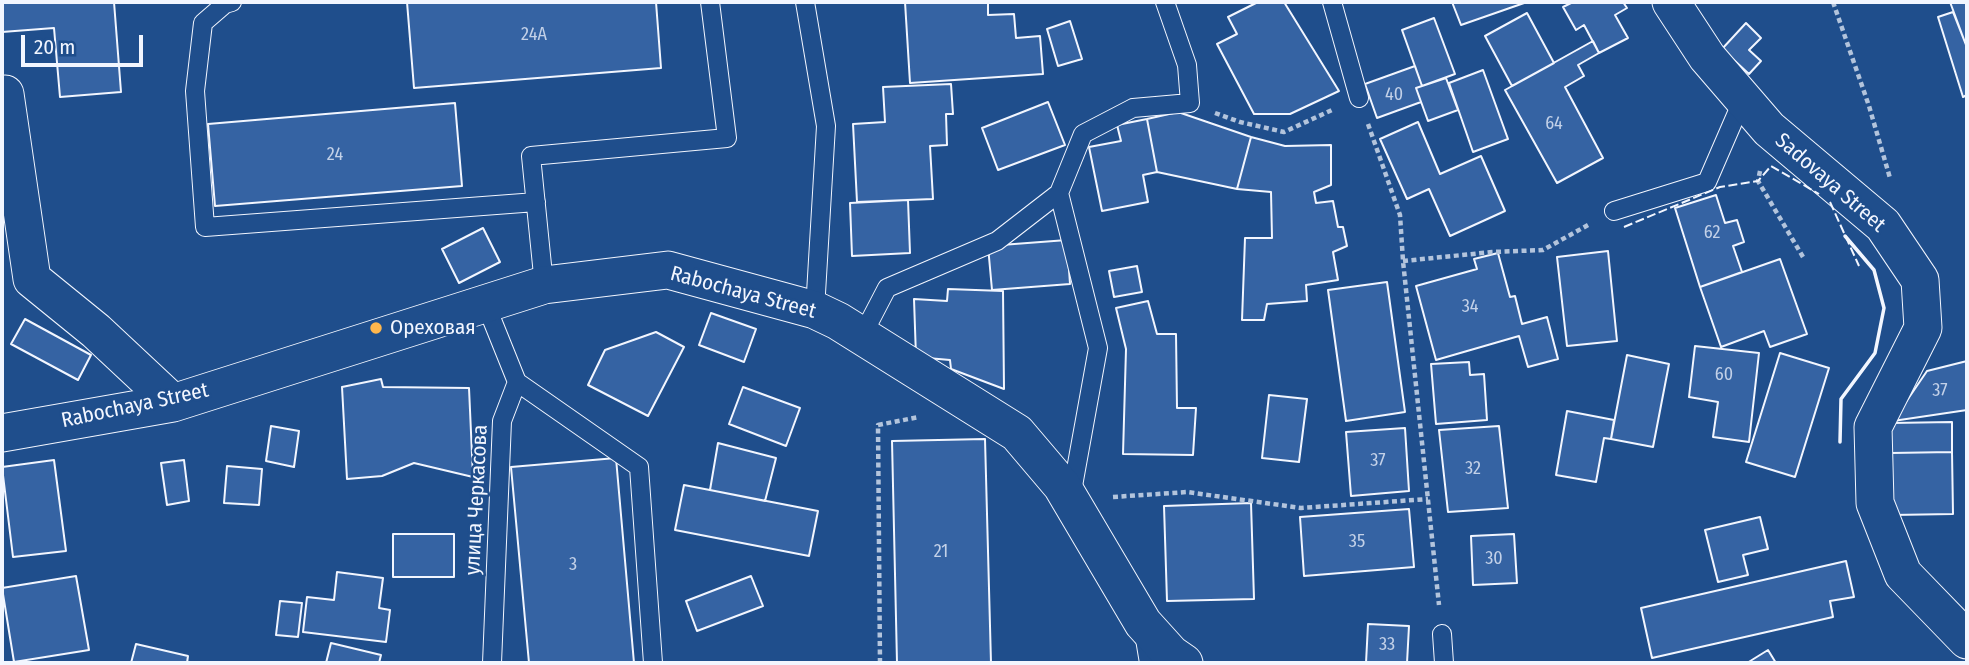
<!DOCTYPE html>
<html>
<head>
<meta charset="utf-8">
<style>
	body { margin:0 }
	#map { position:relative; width:1969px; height:665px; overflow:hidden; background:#1f4e8c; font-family:"Fira Sans Condensed",sans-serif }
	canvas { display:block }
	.frame { position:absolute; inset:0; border:4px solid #f2f6ff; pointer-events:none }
	.scale { position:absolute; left:21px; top:35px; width:122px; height:32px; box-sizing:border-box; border:4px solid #f2f6ff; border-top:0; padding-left:9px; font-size:21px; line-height:24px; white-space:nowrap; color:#f2f6ff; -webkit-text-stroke:5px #1f4e8c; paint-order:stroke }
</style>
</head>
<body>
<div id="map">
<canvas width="1969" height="665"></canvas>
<div class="frame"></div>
<div class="scale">20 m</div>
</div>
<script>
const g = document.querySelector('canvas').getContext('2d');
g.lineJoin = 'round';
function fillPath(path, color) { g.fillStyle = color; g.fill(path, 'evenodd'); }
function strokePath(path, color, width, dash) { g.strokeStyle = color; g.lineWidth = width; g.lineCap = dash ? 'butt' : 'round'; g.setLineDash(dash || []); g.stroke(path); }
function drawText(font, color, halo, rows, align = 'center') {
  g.font = font + ' "Fira Sans Condensed",sans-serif'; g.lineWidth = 5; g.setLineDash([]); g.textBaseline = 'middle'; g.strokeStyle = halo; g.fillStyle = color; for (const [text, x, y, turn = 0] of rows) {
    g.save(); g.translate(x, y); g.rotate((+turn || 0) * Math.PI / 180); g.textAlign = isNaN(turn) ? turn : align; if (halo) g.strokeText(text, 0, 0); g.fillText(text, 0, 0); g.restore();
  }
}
const building = new Path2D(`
	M2,2H114L121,92L60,97L54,28L2,32Z
	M407,2H656L661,68L414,88Z
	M905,2H988V15L1014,14L1016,38L1040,36L1043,74L910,83Z
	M1258,2H1284L1339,91L1290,114H1254L1217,44L1237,34L1228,17Z
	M1452,2H1527L1461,25Z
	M1573,2H1623L1627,8L1615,15L1628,38L1599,53L1584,25L1576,30L1563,7Z
	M1950,2H1967V44L1966,45Z
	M1953,12L1966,45L1967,44V95L1963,97L1938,17Z
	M1527,13L1554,63L1512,86L1485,36Z
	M1434,18L1455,74L1422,86L1402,30Z
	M1070,21L1082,59L1058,66L1047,29Z
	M1746,23L1761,38L1749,50L1761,61L1749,74L1722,49Z
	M1593,41L1599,53L1578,65L1584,76L1565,87L1603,158L1557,183L1505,90Z
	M1415,66L1422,86L1416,88L1421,102L1377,118L1365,84Z
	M1483,70L1508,139L1473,152L1449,83Z
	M1446,78L1458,110L1428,121L1416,88Z
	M951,84L953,114H946L947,145L930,146L933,199L857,202L853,124L885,122L883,87Z
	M1048,102L1065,145L998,170L982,128Z
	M455,103L462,186L215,206L208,124Z
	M1178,112L1251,137L1237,189L1157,172L1147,119Z
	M1147,119L1157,172L1143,175L1148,202L1102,211L1089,147L1121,141L1117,125Z
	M1418,122L1440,174L1481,156L1505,211L1450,236L1429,189L1407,199L1380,139Z
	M1251,137L1285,146L1331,145V185L1314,192L1316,203L1333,201L1338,227H1343L1347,246L1333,252L1338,280L1306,285L1307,301L1267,304L1264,320H1242L1245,238H1272L1271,192L1237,189Z
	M1716,195L1725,223L1737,220L1744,242L1733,246L1742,272L1700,287L1675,208Z
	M908,200L910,253L852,256L850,203Z
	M483,228L500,262L459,283L442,249Z
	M1067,240L1070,284L992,290L988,246Z
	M1608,251L1617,341L1567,346L1557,257Z
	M1498,253L1510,297L1515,296L1522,324L1547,317L1558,359L1528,367L1519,336L1436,360L1416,286L1477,269L1474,259Z
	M1780,259L1807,334L1770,347L1764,331L1721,347L1700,287Z
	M1137,266L1142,292L1114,297L1109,271Z
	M1387,282L1405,412L1346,421L1328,290Z
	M948,289L1003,291L1004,389L951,369L950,360L916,357L914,299L947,301Z
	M1148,301L1157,334H1176L1177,408H1196L1193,455L1123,454L1126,349L1116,308Z
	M711,313L756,329L744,362L699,345Z
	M25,319L91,355L78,380L11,344Z
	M656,332L684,347L648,416L588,385L605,350Z
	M1695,346L1759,353L1749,442L1713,437L1718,402L1689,397Z
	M1780,353L1829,368L1795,477L1746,462Z
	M1627,355L1669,364L1653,447L1611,439Z
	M1967,361V410L1893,421L1927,371Z
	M1469,362L1470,375L1484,374L1487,420L1436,424L1431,364Z
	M381,379L383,387L469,388L473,477L414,463L382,476L347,479L342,387Z
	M743,387L800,408L786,446L729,424Z
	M1269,395L1307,399L1299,462L1262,458Z
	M1567,411L1614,420L1611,439L1604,438L1596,482L1556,475Z
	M1952,422V452L1891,453V423Z
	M271,426L299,431L294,467L266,461Z
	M1499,426L1508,508L1448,512L1439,430Z
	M1405,428L1409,491L1351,496L1346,432Z
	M985,439L991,663H897L892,441Z
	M718,443L776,458L765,501L710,490Z
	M1952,452L1953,514L1892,515L1891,453Z
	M616,458L634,663H529L511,467Z
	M54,460L66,551L13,557L2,467Z
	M184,460L189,501L167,505L161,463Z
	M227,466L262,469L259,505L224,503Z
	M684,485L818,511L809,556L675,530Z
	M1251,503L1254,599L1167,601L1164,506Z
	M1409,509L1414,567L1304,576L1300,517Z
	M1760,517L1768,549L1743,555L1748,575L1718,582L1705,530Z
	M393,534H454V577H393Z
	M1514,534L1517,583L1473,585L1471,536Z
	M1846,561L1854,597L1830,601L1833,617L1652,658L1641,608Z
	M337,572L383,578L379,608L390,610L386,642L303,632L307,597L334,600Z
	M76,576L89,650L14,662L2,588Z
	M751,576L763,606L697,631L686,601Z
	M280,601L302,603L298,637L276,635Z
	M1368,624L1409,626L1407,663H1366Z
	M331,643L381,655L379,663H326Z
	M136,644L188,656L187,663H131Z
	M1768,650L1776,663H1747Z`);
fillPath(building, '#3563a3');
strokePath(building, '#f2f6ff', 2);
const lane = new Path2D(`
	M232,2L225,4L203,23L195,91L205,227L536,202
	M805,2L826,126L815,310
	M1332,2L1359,98
	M1059,193L1098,348L1071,497
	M1614,211L1707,182L1743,99
	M544,285L531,156L727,138L710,2
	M486,305L517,382L502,421L492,663
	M862,336L887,288L997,241L1059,193L1083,134L1133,108L1190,103L1187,65L1165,2
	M517,382L639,467L653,663
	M1144,633L1149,663
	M1442,634L1444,663`);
const street = new Path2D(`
	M1671,2L1707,57L1769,129L1883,225L1920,280L1923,328L1873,427L1875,503L1903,574L1967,640
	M5,94L32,279L96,331L173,403
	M2,433L173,403L544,285L668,270L815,310L838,321L1017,433L1062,486L1143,623L1171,654L1184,663`);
strokePath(lane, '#f2f6ff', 20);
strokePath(street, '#f2f6ff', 39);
strokePath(new Path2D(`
	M1833,2L1869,106L1890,178
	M1215,113L1240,122L1284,132L1332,110
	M1368,124L1400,215L1403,261L1439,605
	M1760,171L1758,181L1803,257
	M1403,261L1492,252L1543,250L1588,225
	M1113,497L1187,492L1301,508L1428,499
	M880,663L878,425L919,417`), '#b3c4dc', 4.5, [5, 3.5]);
strokePath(lane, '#1f4e8c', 18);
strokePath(street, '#1f4e8c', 37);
strokePath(new Path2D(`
	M1830,202L1859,266
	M1624,227L1720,187L1758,181L1771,166L1819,194`), '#f2f6ff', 2, [9, 3.5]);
strokePath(new Path2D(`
	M1840,442L1841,399L1875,353L1884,308L1874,270L1845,236`), '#f2f6ff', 3.5);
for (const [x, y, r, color] of [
	[376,328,7,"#ffb74d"]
]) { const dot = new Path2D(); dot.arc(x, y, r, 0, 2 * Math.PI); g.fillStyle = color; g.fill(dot); strokePath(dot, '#1f4e8c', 2.5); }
drawText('18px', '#c3d1e8', null, [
	["24А",534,35],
	["40",1394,95],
	["64",1554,124],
	["24",335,155],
	["62",1712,233],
	["34",1470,307],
	["60",1724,375],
	["37",1940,391],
	["37",1378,461],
	["32",1473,469],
	["35",1357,542],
	["21",941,552],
	["30",1494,559],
	["3",573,565],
	["33",1387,645]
]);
drawText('21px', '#f2f6ff', '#1f4e8c', [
	["Sadovaya Street",1830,183,41],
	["Rabochaya Street",743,293,15],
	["Rabochaya Street",135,406,-12],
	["улица Черкасова",477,500,-87]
]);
drawText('21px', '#f2f6ff', '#1f4e8c', [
	["Ореховая",390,328]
], 'left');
</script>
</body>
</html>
